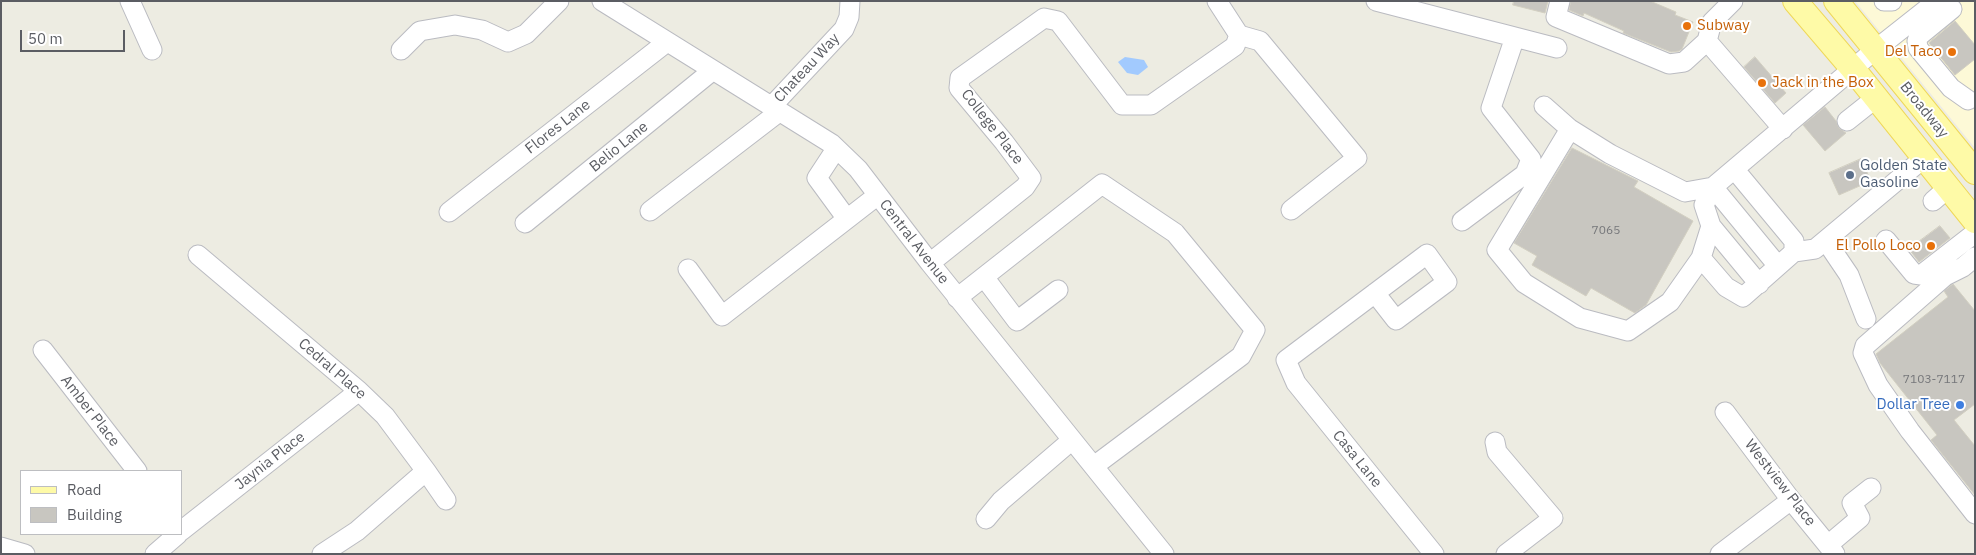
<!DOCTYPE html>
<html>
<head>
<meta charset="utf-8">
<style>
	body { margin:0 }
	#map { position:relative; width:1976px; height:555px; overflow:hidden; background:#edece2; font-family:"IBM Plex Sans",sans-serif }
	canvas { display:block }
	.frame { position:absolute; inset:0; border:2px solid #5b5d63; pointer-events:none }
	.legend { position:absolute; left:20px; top:470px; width:162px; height:65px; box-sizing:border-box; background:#fff; border:1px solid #bdbec1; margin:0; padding:6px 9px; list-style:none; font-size:15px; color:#5b5d63 }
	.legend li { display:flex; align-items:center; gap:10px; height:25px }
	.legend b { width:25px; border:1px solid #bdbec1 }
	.scale { position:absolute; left:20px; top:30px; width:105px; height:22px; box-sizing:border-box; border:2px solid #5b5d63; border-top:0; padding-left:6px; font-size:15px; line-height:18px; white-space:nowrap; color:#5b5d63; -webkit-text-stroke:4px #fff; paint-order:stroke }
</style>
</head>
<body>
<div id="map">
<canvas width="1976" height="555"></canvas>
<div class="frame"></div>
<ul class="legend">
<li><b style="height:6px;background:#fefaa7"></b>Road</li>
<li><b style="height:14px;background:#c8c6c0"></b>Building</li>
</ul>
<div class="scale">50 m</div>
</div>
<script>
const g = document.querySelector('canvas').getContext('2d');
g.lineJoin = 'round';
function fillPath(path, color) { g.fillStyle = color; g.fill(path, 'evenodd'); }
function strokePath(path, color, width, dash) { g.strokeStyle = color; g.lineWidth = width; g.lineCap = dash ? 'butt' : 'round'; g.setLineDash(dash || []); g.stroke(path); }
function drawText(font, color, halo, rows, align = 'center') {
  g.font = font + ' "IBM Plex Sans",sans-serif'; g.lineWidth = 4; g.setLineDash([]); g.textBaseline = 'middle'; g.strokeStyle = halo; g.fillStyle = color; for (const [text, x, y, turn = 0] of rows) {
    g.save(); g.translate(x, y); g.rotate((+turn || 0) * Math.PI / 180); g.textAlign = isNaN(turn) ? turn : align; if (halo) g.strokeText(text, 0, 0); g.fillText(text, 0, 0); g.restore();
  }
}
fillPath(new Path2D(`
	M1855,1H1975V148Z`), '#fdf9d7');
fillPath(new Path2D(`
	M1125,57L1144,60L1148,67L1138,75L1127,73L1118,62Z`), '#a2cafe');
const building = new Path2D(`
	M1514,1H1548L1545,13L1513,5Z
	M1571,1H1650L1676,12L1675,15L1693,22L1682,49L1679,51L1671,52L1623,33L1624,31L1584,13L1583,16L1569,10Z
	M1955,21L1975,45V59L1955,75L1929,43Z
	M1755,57L1786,93L1775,103L1744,67Z
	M1825,107L1836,121L1839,128L1846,133L1825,151L1803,125Z
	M1572,148L1638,181L1634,187L1693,221L1646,305L1635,313L1591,288L1586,296L1532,265L1537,256L1514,243Z
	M1861,159L1871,181L1839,195L1829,173Z
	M1940,226L1950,238L1919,262L1909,249Z
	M1953,284L1975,311V404L1954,420L1975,446V495L1931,440L1937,435L1880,363L1876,354L1948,297L1944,291Z`);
fillPath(building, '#c8c6c0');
strokePath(building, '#d2cfc1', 1);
const minor = new Path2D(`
	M130,1L152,50
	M602,1L832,144L858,169L930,263L1164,554
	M1217,1L1239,35
	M1376,1L1557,48
	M1560,1L1556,17L1669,64L1684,62L1707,41L1712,22L1733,1
	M1884,1H1892
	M1952,9L1919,36L1917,41L1918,48L1951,88L1968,100
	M1239,35L1260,41L1357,158L1291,210
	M1707,41L1783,129
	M401,50L420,31L455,25L482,30L508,42L526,34L559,1
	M1544,106L1570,129L1610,154L1685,192L1713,187L1778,266
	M771,107L844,29L849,17L850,1
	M1847,121L1876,98
	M1570,129L1497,250L1524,283L1580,318L1628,331L1670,302L1701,258
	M836,149L817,178L847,219
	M1924,158L1815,249L1794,252L1743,297L1726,287L1701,258L1711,226L1704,205L1713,187L1875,50L1937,1
	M1735,170L1794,241V252
	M1933,201L1948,188
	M650,211L779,112
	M449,212L667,42
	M1462,221L1525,174L1531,159L1491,108L1515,37
	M525,223L712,71
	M1711,226L1759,284
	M1886,240L1914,274L1921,275L1975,233
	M1826,241L1849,275L1866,319
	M198,255L359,391L385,416L426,471L446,500
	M1975,257L1963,267L1945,276L1865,346L1863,353L1878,385L1910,431L1975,514
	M930,263L1025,187L1031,178L1004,142L959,88L960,78L1044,18L1058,21L1122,105H1151L1235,46L1239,35
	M688,269L722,316L878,195
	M984,277L1017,321L1058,290
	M1375,293L1396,320L1447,282L1427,254L1286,360L1296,383L1434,554
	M957,298L1102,184L1175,233L1255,330L1241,356L1094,466
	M43,350L137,471
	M1725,412L1791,500L1835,554
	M1495,442L1497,452L1553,518L1506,554
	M986,519L1001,501L1072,440
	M181,531L359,391
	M1828,545L1860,518L1852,503L1871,488
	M1,547L25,554
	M155,554L178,534
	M322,554L357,531L426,471
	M1720,554L1791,500`);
const major = new Path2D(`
	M1795,1L1853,69L1975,221
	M1836,1L1975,172`);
strokePath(minor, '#babbc1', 21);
strokePath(major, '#efd859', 26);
strokePath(minor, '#fff', 19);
strokePath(major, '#fefaa7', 24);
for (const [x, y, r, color] of [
	[1687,26,5,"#e8710a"],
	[1952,52,5,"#e8710a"],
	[1762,83,5,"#e8710a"],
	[1850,175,5,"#5c6f8a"],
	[1931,246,5,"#e8710a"],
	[1960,405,5,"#3f7fe0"]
]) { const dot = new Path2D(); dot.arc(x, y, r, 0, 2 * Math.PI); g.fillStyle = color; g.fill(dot); strokePath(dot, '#fff', 2); }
drawText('12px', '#76777a', null, [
	["7065",1606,231],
	["7103-7117",1934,380]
]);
drawText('15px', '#c56008', '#fff', [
	["Subway",1697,26],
	["Del Taco",1942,52,"right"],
	["Jack in the Box",1772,83],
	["El Pollo Loco",1921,246,"right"]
], 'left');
drawText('15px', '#5b5d63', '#fff', [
	["Chateau Way",807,68,-47],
	["Broadway",1924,110,51],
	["Flores Lane",558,127,-38],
	["College Place",992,127,52],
	["Belio Lane",619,147,-39],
	["Central Avenue",914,242,52],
	["Cedral Place",332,369,41],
	["Amber Place",90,411,52],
	["Casa Lane",1357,459,51],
	["Jaynia Place",270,461,-38],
	["Westview Place",1780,483,52]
]);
drawText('15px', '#4e5e75', '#fff', [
	["Golden State",1860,166],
	["Gasoline",1860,183]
], 'left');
drawText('15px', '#366cbe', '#fff', [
	["Dollar Tree",1950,405]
], 'right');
</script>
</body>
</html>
